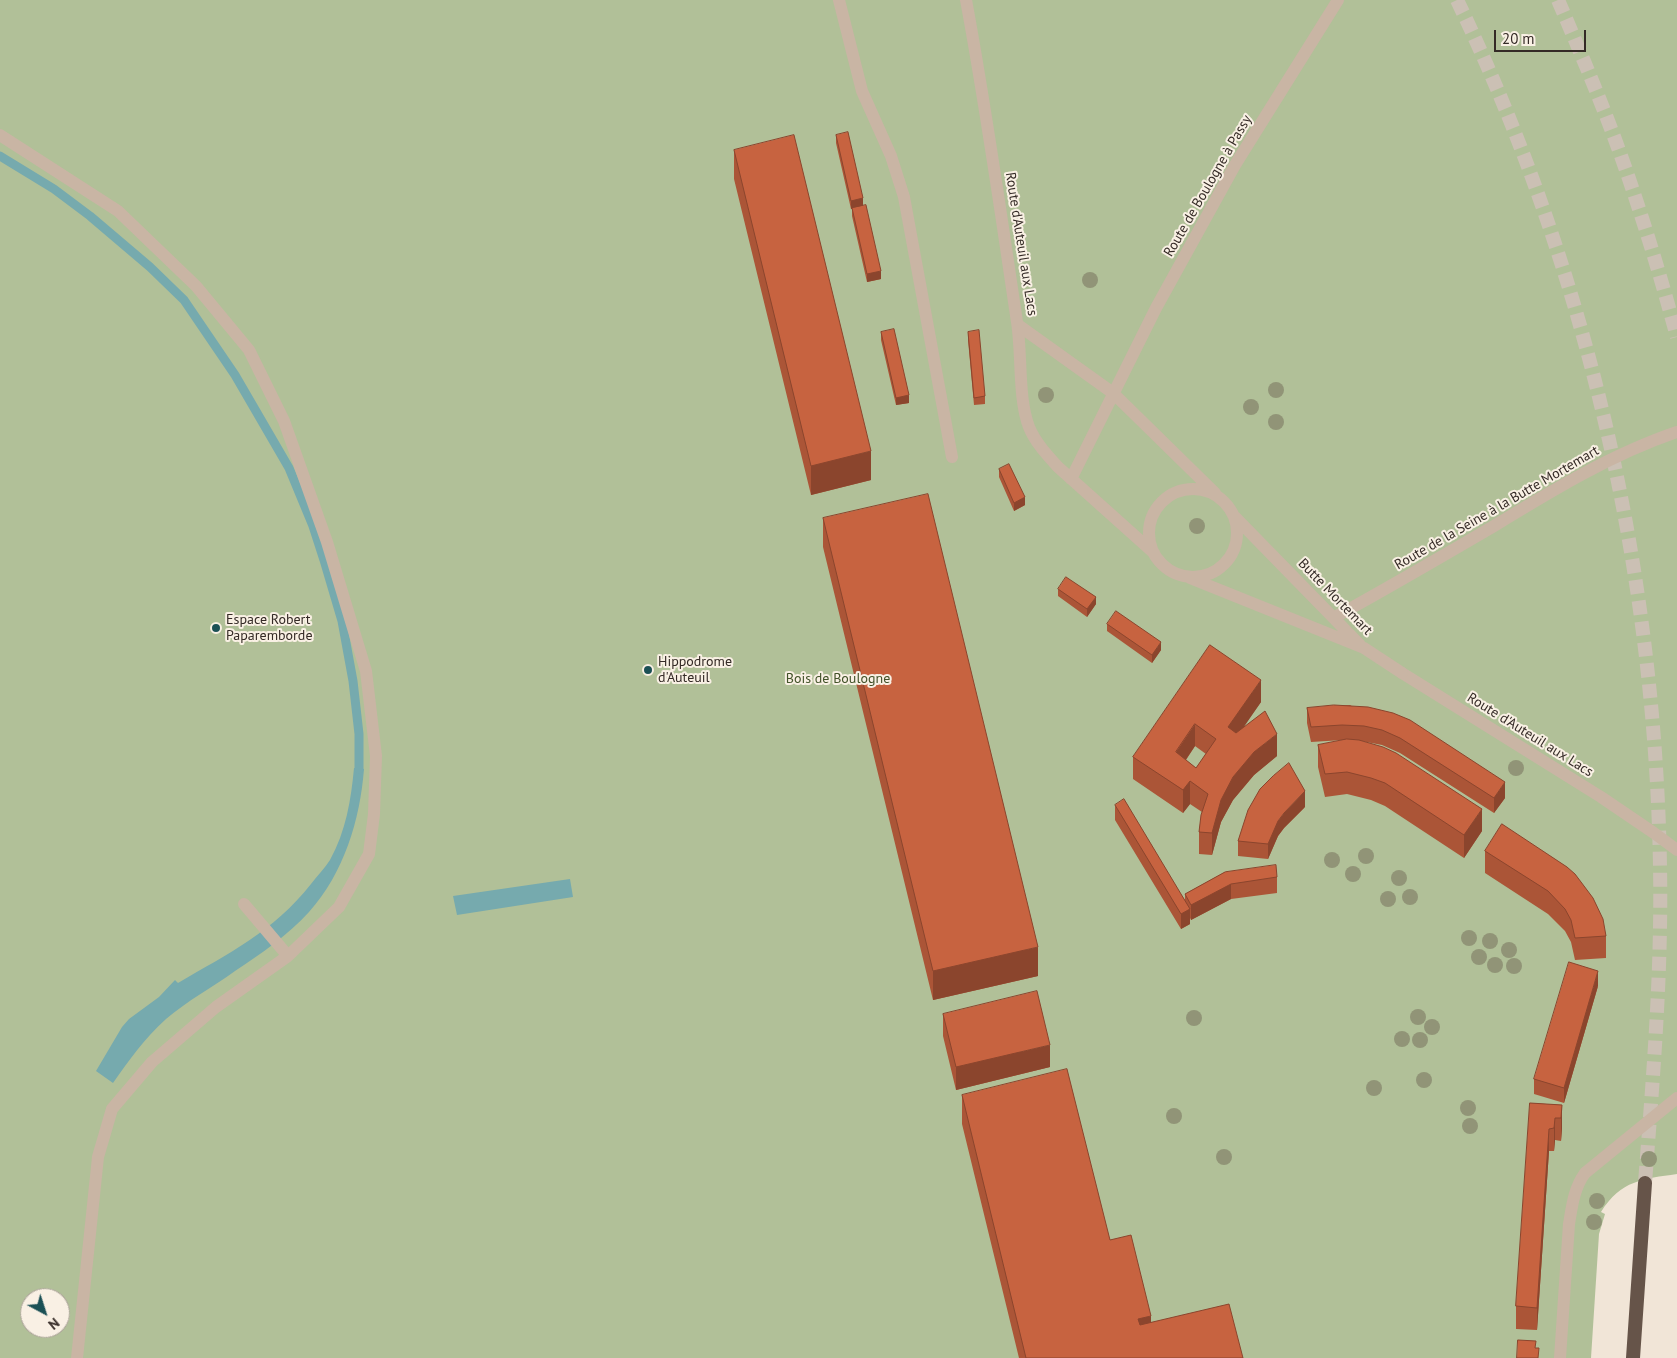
<!DOCTYPE html>
<html>
<head>
<meta charset="utf-8">
<style>
	body { margin:0 }
	#map { position:relative; width:1677px; height:1358px; overflow:hidden; background:#f1e5d7; font-family:"PT Sans",sans-serif }
	canvas { display:block }
	.north { position:absolute; left:20px; top:1288px; width:50px; height:50px; box-sizing:border-box; background:#f9f0e4; border:1px solid #aaa198; border-radius:50%; rotate:140deg; font-size:14px; font-weight:700; line-height:20px; text-align:center; color:#342a26 }
	.north::after { content:''; display:block; margin:auto; width:18px; height:22px; background:#1b5055; clip-path:polygon(50% 0,100% 100%,50% 72%,0 100%) }
	.scale { position:absolute; left:1494px; top:30px; width:92px; height:22px; box-sizing:border-box; border:2px solid #342a26; border-top:0; padding-left:6px; font-size:15px; line-height:18px; white-space:nowrap; color:#342a26; -webkit-text-stroke:4px #f9f0e4; paint-order:stroke }
</style>
</head>
<body>
<div id="map">
<canvas width="1677" height="1358"></canvas>
<div class="north">N</div>
<div class="scale">20 m</div>
</div>
<script>
const g = document.querySelector('canvas').getContext('2d');
g.lineJoin = 'round';
function fillPath(path, color) { g.fillStyle = color; g.fill(path, 'evenodd'); }
function strokePath(path, color, width, dash) { g.strokeStyle = color; g.lineWidth = width; g.lineCap = dash ? 'butt' : 'round'; g.setLineDash(dash || []); g.stroke(path); }
function drawText(font, color, halo, rows, align = 'center') {
  g.font = font + ' "PT Sans",sans-serif'; g.lineWidth = 4; g.setLineDash([]); g.textBaseline = 'middle'; g.strokeStyle = halo; g.fillStyle = color; for (const [text, x, y, turn = 0] of rows) {
    g.save(); g.translate(x, y); g.rotate((+turn || 0) * Math.PI / 180); g.textAlign = isNaN(turn) ? turn : align; if (halo) g.strokeText(text, 0, 0); g.fillText(text, 0, 0); g.restore();
  }
}
fillPath(new Path2D(`
	M0,0H1677V1174C1643,1179 1621,1180 1601,1212L1605,1214L1599,1234L1591,1358H0ZM30,1298H60V1328H30Z`), '#b1c098');
fillPath(new Path2D(`
	M354,768L364,769C360,820 344,873 309,912C288,935 261,954 235,971C213,987 187,1001 166,1019C145,1038 129,1060 113,1083L96,1071L122,1027L129,1019L159,997L175,980L178,983C229,953 273,932 311,884C317,876 325,868 330,860C346,831 351,800 354,768Z
	M570,879L573,897L457,915L453,896Z`), '#76aaae');
strokePath(new Path2D(`
	M0,156L54,189L90,216L150,267L184,300L235,375L289,468L313,526L324,560L342,621L353,681L359,734V769`), '#76aaae', 9);
strokePath(new Path2D(`
	M1457,0C1586,268 1655,569 1660,866C1662,972 1653,1077 1645,1183
	M1558,0C1582,56 1606,112 1626,170C1645,225 1662,281 1677,337`), '#cbc0b4', 14, [14, 7]);
strokePath(new Path2D(`
	M839,0L862,91L891,156L904,197L952,457
	M1335,617C1388,588 1441,557 1494,526C1553,490 1612,454 1677,432
	M1402,673L1601,797L1654,833L1677,850
	M1560,1358L1569,1224C1572,1206 1574,1188 1585,1173L1677,1098`), '#c9b5a4', 12);
strokePath(new Path2D(`
	M0,135L118,211L196,286L249,350L284,421L327,542L366,671L376,756L374,814L369,854L339,907L288,956L216,1007L152,1062L112,1109L98,1157L77,1358
	M244,904L288,956`), '#c9b5a4', 12);
strokePath(new Path2D(`
	M966,0C986,107 1001,215 1017,322C1022,353 1018,399 1029,427C1035,442 1047,455 1058,467L1154,553
	M1018,325L1113,393L1215,493
	M1071,479L1156,308L1235,165L1338,0
	M1149 533a44 44 0 1 1 88 0a44 44 0 1 1-88 0Z
	M1235,517L1360,645
	M1190,578L1364,648L1402,673`), '#c9b5a4', 12);
strokePath(new Path2D(`
	M1633,1358L1645,1183`), '#665449', 14);
g.fillStyle = '#919477';
for (const [x, y] of [
	[1090,280],
	[1276,390],
	[1046,395],
	[1251,407],
	[1276,422],
	[1197,526],
	[1516,768],
	[1366,856],
	[1332,860],
	[1353,874],
	[1399,878],
	[1410,897],
	[1388,899],
	[1469,938],
	[1490,941],
	[1509,950],
	[1479,957],
	[1495,965],
	[1514,966],
	[1418,1017],
	[1194,1018],
	[1432,1027],
	[1402,1039],
	[1420,1040],
	[1424,1080],
	[1374,1088],
	[1468,1108],
	[1174,1116],
	[1470,1126],
	[1224,1157],
	[1649,1159],
	[1597,1201],
	[1594,1222]
]) { g.beginPath(); g.arc(x, y, 8, 0, 2 * Math.PI); g.fill(); }
fillPath(new Path2D(`
	M836,135L863,205L881,279L867,282L852,216V209H851L836,143Z
	M734,150L871,480L811,495L734,179Z
	M881,332L909,403L896,405L881,340Z
	M968,332L985,396V404L974,405L968,340Z
	M999,469L1025,505L1014,511L999,477Z
	M823,518L1038,976L933,1000L823,547Z
	M1058,589L1096,604L1087,617L1058,596Z
	M1107,624L1161,650L1152,663L1107,631Z
	M1210,645L1261,702L1243,727L1277,756L1254,775L1233,800L1221,822L1212,855L1199,854V832L1202,812L1190,804L1183,813L1133,779V757ZM1195,746L1206,754L1196,768L1186,760Z
	M1350,705L1505,798L1494,813L1400,753L1382,745L1361,741L1482,831L1464,858L1385,806L1371,800L1347,794L1325,797L1318,767V745L1343,740L1311,742L1307,723V708Z
	M1115,805L1185,900V894L1225,872L1277,877V893L1231,899L1191,920L1190,918V924L1181,929L1115,820Z
	M1305,807L1284,828L1278,836L1268,859L1238,856V841Z
	M1502,824L1606,936V958L1575,960L1571,942L1565,931L1548,914L1485,873V851Z
	M1598,986L1564,1103L1534,1094V1079Z
	M943,1014L1050,1067L956,1090L943,1036Z
	M962,1095L1110,1240L1151,1322L1243,1358H1019L962,1124Z
	M1530,1103L1562,1105V1128L1561,1141L1555,1140L1554,1151H1549L1537,1330L1516,1329V1306Z`), '#ab5537');
fillPath(new Path2D(`
	M863,198V206L851,209V201Z
	M881,271V279L867,282V274Z
	M909,395V403L896,405V398Z
	M871,451V480L811,495V466Z
	M1025,497V505L1014,511V503Z
	M1096,597V604L1087,617V609Z
	M1161,642V650L1152,663V655Z
	M1261,680V702L1228,750V727Z
	M1195,724V746L1176,774V752Z
	M1277,734V756L1254,775L1233,800L1221,822L1212,855V833L1221,800L1233,777L1254,752Z
	M1190,781V804L1183,813V790Z
	M1505,782V798L1494,813V798Z
	M1305,791V807L1284,828L1278,836L1268,859V844L1278,821L1284,813Z
	M1482,809V831L1464,858V835Z
	M1231,884V899L1191,920V905Z
	M1190,909V924L1181,929V914Z
	M1038,947V976L933,1000V971Z
	M1598,971V986L1564,1103V1088Z
	M1050,1045V1067L956,1090V1067Z
	M1562,1105V1128L1561,1141V1118Z
	M1555,1118V1140L1554,1151V1128Z
	M1549,1129V1151L1537,1330V1308Z
	M1151,1316V1345L1138,1348V1319Z`), '#8b452d');
const building = new Path2D(`
	M848,132L863,198L851,201L836,135Z
	M794,135L871,451L811,466L734,150Z
	M866,205L881,271L867,274L852,208Z
	M894,329L909,395L896,398L881,332Z
	M979,330L985,396L974,398L968,332Z
	M1009,464L1025,497L1014,503L999,469Z
	M928,494L1038,947L933,971L823,518Z
	M1066,577L1096,597L1087,609L1058,589Z
	M1116,611L1161,642L1152,655L1107,624Z
	M1210,645L1261,680L1228,727L1236,733L1265,711L1277,734L1254,752L1233,777L1221,800L1212,833L1199,832L1201,815L1208,794L1190,781L1183,790L1133,757ZM1195,724L1216,739L1196,768L1176,752Z
	M1334,705L1368,707L1393,713L1410,720L1505,782L1494,798L1400,738L1382,730L1364,726L1342,725L1311,727L1307,708Z
	M1347,739L1359,740L1383,747L1396,753L1482,809L1464,835L1385,783L1371,778L1347,772L1325,774L1318,745Z
	M1289,763L1305,791L1284,813L1278,821L1268,844L1238,841L1248,810L1260,789L1273,776Z
	M1124,799L1190,909L1181,914L1115,805Z
	M1502,824L1567,867L1575,874L1593,898L1603,919L1606,936L1575,938L1571,920L1565,909L1548,891L1485,851Z
	M1276,865L1277,877L1231,884L1191,905L1185,894L1225,872Z
	M1569,962L1598,971L1564,1088L1534,1079Z
	M1037,991L1050,1045L956,1067L943,1014Z
	M1067,1069L1110,1240L1131,1235L1151,1316L1138,1319L1140,1325L1229,1304L1243,1358H1026L962,1095Z
	M1530,1103L1562,1105L1561,1118H1555L1554,1128L1549,1129L1537,1308L1516,1306Z
	M1518,1340L1536,1341L1535,1348H1539L1538,1358H1517Z`);
fillPath(building, '#c76340');
strokePath(building, '#8b452d', 1);
for (const [x, y, r, color] of [
	[216,628,5,"#1b5055"],
	[648,670,5,"#1b5055"]
]) { const dot = new Path2D(); dot.arc(x, y, r, 0, 2 * Math.PI); g.fillStyle = color; g.fill(dot); strokePath(dot, '#f9f0e4', 2); }
drawText('14px', '#342a26', '#f9f0e4', [
	["Route de Boulogne à Passy",1208,186,-60],
	["Route d'Auteuil aux Lacs",1021,244,81],
	["Route de la Seine à la Butte Mortemart",1497,508,-30],
	["Butte Mortemart",1335,597,46],
	["Route d'Auteuil aux Lacs",1530,735,32]
]);
drawText('14px', '#342a26', '#f9f0e4', [
	["Espace Robert",226,620],
	["Paparemborde",226,636],
	["Hippodrome",658,662],
	["d'Auteuil",658,678]
], 'left');
drawText('14px', '#425229', '#f9f0e4', [
	["Bois de Boulogne",838,679]
]);
</script>
</body>
</html>
